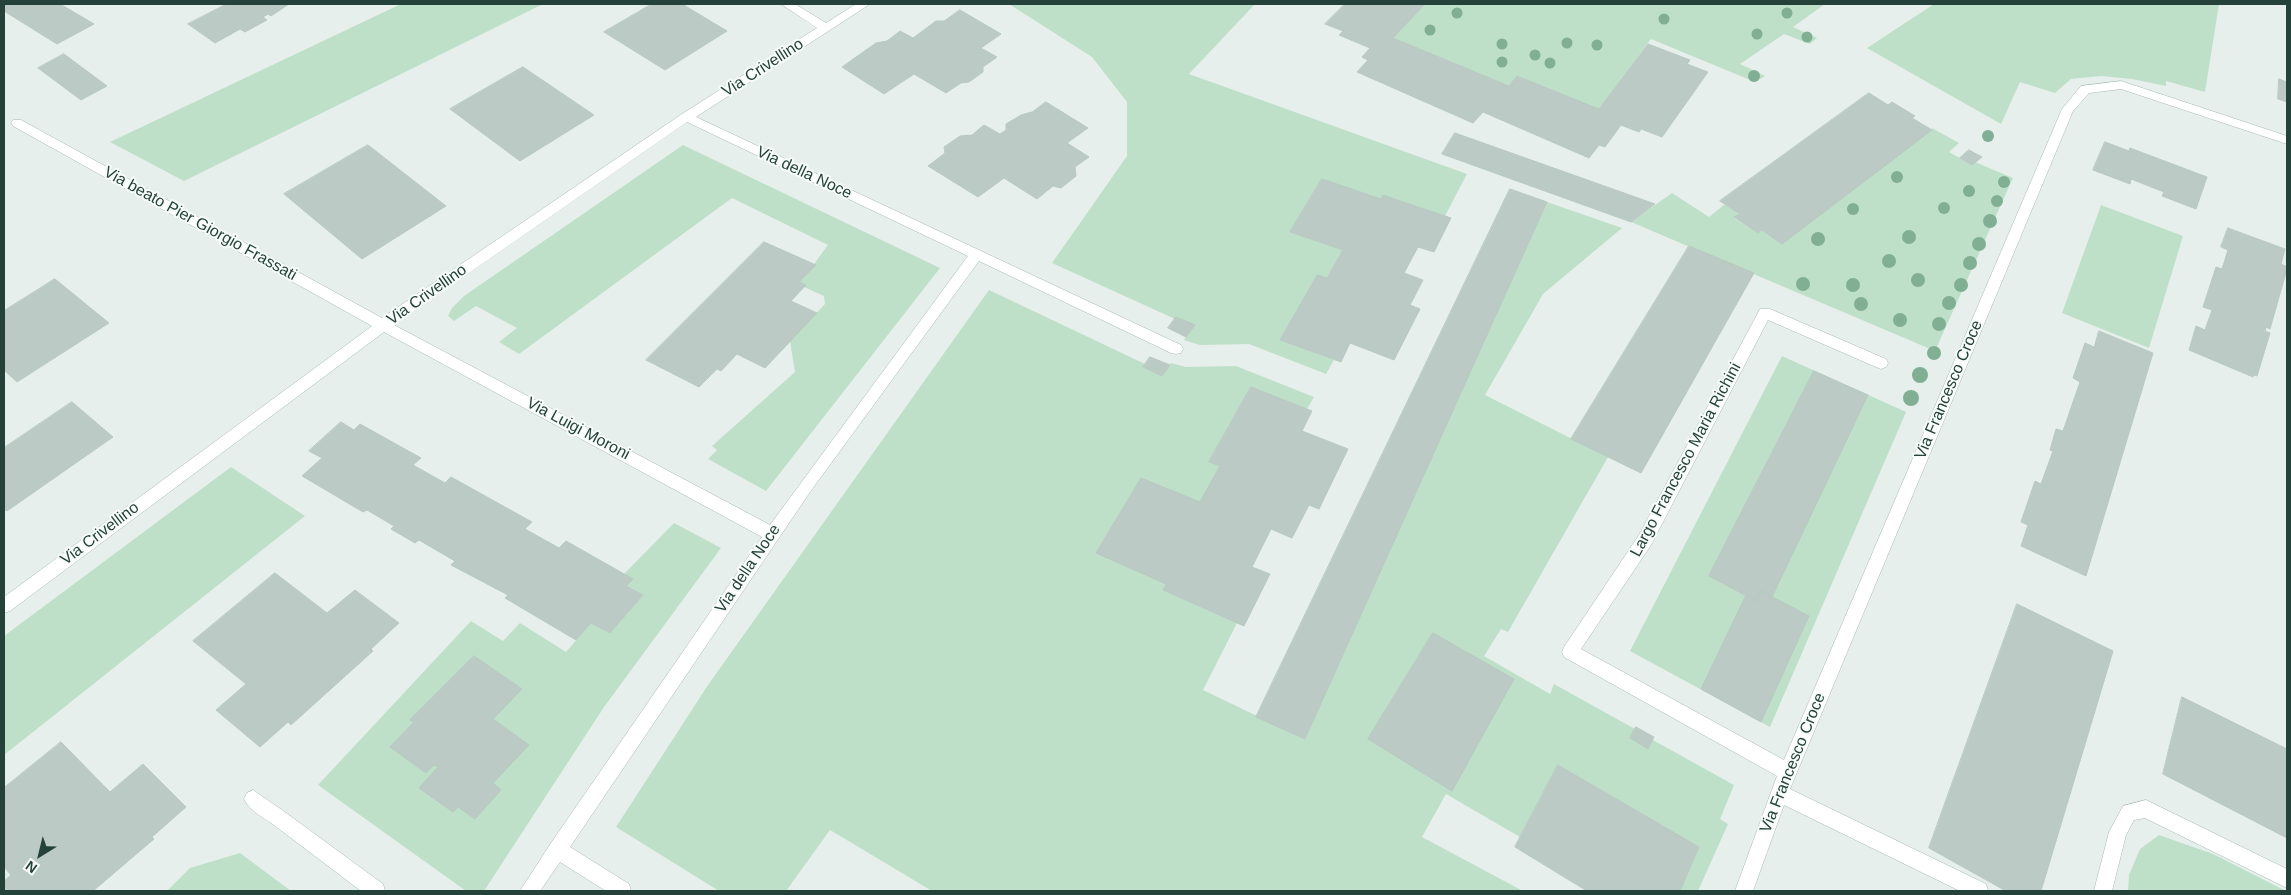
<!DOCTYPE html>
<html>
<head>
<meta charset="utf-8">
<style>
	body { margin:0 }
	#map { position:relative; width:2291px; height:895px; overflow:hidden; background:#e6efeb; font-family:Arial,sans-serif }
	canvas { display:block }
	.frame { position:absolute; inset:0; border:5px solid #24423a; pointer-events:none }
	.north { position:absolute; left:15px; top:830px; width:50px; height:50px; -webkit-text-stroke:4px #f7fbf9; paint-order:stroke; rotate:216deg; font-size:14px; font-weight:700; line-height:20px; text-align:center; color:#24423a }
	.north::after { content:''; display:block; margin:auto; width:18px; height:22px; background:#24423a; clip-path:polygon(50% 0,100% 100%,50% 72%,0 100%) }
</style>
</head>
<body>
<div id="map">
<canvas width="2291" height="895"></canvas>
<div class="frame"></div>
<div class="north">N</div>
</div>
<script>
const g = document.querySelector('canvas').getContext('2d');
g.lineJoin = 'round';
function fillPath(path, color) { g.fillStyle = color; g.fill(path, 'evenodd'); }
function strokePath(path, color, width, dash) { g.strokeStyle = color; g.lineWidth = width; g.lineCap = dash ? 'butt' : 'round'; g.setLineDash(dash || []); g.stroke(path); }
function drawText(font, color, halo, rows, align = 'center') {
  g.font = font + ' Arial,sans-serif'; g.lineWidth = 4; g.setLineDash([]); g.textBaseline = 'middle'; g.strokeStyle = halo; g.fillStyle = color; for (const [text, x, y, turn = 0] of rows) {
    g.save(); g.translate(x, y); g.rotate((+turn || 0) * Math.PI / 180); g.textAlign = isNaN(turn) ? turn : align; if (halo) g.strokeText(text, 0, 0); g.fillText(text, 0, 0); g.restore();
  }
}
fillPath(new Path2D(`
	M401,4H543L184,181L110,142Z
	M1009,4H1255L1189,74L1467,174L1445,216L1383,195L1381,199L1322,180L1290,232L1343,250L1327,278L1317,275L1280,340L1334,360L1326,374L1249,344L1200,345L1184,340L1194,325L1175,319L1052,263L1127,156V102L1092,57Z
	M1425,4H1825L1793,27L1817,38L1810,44L1784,34L1740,64L1765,76L1755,82L1651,39L1599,109L1517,76L1509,86L1393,38Z
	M1934,4H2219L2205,92L2166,81V86L2132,79L2101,76L2071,79L2055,93L2020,82L2001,124L1867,48Z
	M1932,128L1959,143L1949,152L1972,165L1975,162L2013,178L1935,351L1631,222L1672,193L1709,217L1725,204L1740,214L1734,218L1758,233L1932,130Z
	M683,145L940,268L766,491L708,459L717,450L712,446L795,372L790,341L825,304L824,296L804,287L806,285L799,282C811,270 818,258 828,245L732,198L519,354L499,342L517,328L476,306L454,321L448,316L452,308L464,296Z
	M1547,202L1622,228L1543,294L1485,395L1608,457L1508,632L1501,629L1484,656L1550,694L1554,684L1635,729L1630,738L1653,740L1734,785L1720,819L1728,824L1698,891H1680L1699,847L1558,765L1520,837L1446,794L1422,837L1523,891H932L830,830L786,891H719L616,827L708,685L989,290L1145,364L1143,367L1162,375L1171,363L1186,367L1236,366L1314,397L1307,409L1251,388L1209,462L1220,466L1163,590L1237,623L1203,690L1305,739Z
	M2101,205L2183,236L2149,348L2062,313Z
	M1782,356L1906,412L1770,727L1630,651Z
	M231,467L305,516L4,755V636Z
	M674,523L721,548L604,707L484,891H466L318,785L471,621L503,641L520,623L566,652L591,623L610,633L643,595L626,586L632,579L624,574Z
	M2159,835L2213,854L2286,891H2128L2129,875L2140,849Z
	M240,853L291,891H167L190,868Z`), '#bfe0c8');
const building = new Path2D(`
	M4,4H60L94,24L57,44L4,11Z
	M227,4H289L271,16L268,14L263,17L267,20L245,32L240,29L215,43L188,24Z
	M652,4H682L727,31L665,70L604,32Z
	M1345,4H1425L1393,38L1509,86L1517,76L1599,109L1648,44L1690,60L1687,64L1708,72L1662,137L1641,129L1639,132L1621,125L1605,147L1599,145L1589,158L1483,112L1473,123L1357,72L1368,60L1362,57L1370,48L1339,35L1343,31L1325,24Z
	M960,10L1001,34L981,48L997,57L983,67V72L969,82L961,83L946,93L914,74L884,94L842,67L876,43L887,41L900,31L913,38L936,21H944Z
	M64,54L107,86L81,100L38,68Z
	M523,67L594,115L520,161L450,109Z
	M2279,79L2287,82V102L2278,99Z
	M1869,93L1888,105L1892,102L1915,116L1912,118L1932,130L1782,244L1762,230L1758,233L1734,217L1740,214L1720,201Z
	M1046,102L1088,128L1067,143L1089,157L1075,167L1076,176L1061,188L1053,186L1037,199L1004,178L978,197L928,166L945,153L944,147L960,136L972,135L984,125L1000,134L1006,130V124L1021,115L1032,112Z
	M1455,133L1655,204L1631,222L1442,154Z
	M2105,142L2129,151L2130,148L2207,177L2196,209L2162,196L2164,192L2131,179L2130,184L2093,170Z
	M368,145L446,206L362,259L284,194Z
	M1969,150L1982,157L1972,165L1960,158Z
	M1322,179L1381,199L1383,195L1451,218L1434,252L1418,247L1404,273L1423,280L1410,305L1420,309L1394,360L1350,343L1341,362L1280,340L1317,275L1327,278L1343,250L1290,232Z
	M1510,189L1547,202L1305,739L1256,717Z
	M2228,228L2285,249L2281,264L2287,267V269L2270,329L2266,327L2265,331L2270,333L2257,376L2254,375L2253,377L2189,350L2196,326L2205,330L2212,310L2203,307L2216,267L2222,269L2228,250L2221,247Z
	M764,242L816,265L799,282L806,285L791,301L817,313L765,368L737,354L721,371L717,369L699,387L646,360Z
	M1689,246L1754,273L1641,473L1571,439Z
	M55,279L109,323L17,382L4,370V311Z
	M1176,317L1195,325L1186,337L1168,328Z
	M2099,331L2153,353L2086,576L2021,546L2028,525L2021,522L2035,481L2041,484L2053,451L2050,450L2056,429L2063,431L2080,382L2073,378L2085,343L2094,347Z
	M1150,357L1170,365L1162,376L1143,367Z
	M1814,371L1868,395L1772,597L1761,591L1756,601L1709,576Z
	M1251,387L1312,411L1302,431L1348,449L1319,509L1309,505L1292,538L1271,529L1252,567L1270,574L1244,626L1163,590L1166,584L1096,553L1141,478L1200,502L1220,466L1209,462Z
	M72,402L113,437L7,511L4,509V448Z
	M341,422L354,430L360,424L421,458L413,465L445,483L451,477L532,522L525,529L559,548L566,541L633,579L626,586L643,595L610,633L591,623L576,640L505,598L508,595L451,565L455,561L419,540L415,543L391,529L394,526L367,510L363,512L302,476L322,458L309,451Z
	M275,573L327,613L355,590L399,623L371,649L373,651L291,725L288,722L260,747L216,710L246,684L193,641Z
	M1761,591L1809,616L1761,722L1701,689L1746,595L1756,601Z
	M2017,604L2113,651L2041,891H2006L1929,848Z
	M1433,633L1514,679L1452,791L1368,739Z
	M474,656L522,689L493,719L529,745L493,783L501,790L475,819L458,807L453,812L419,788L438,767L434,765L426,773L390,747L414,722L410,720Z
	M2182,697L2287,749V838L2163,774Z
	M1636,727L1654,737L1648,749L1630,738Z
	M61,742L110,792L143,764L186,807L152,837L154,839L93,891H4V881L11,875L4,867V788Z
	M1558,765L1699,847L1680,891H1587L1515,847Z`);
fillPath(building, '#bbcac4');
strokePath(building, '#b8c9c2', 1);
const lane = new Path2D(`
	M253,790L282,810L285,816L282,822L276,825C265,820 249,810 244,799L247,793Z`);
const street = new Path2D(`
	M781,4H795L826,23L856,4H870L696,117L1181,345L1183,349L1181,353L1176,354L1171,353L979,261L810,492L570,847L629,884L631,891H606L560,862L540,891H520L551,843L762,537L384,332L10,611L4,613V597L372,326L13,126L11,123L13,120H21L382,318L682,114L817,28ZM687,122L968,256L770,525L394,325Z
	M2121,81L2287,136V144L2121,89L2089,93L2073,111L1790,789L1986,884L1988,891H1960L1784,805L1753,891H1735L1777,776L1564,657L1562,652L1564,647L1639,535L1760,309H1770L1886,359L1888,363L1886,367L1881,369L1876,367L1768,320L1651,545L1581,649L1784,760L2062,109L2081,86Z
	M2146,800L2287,869V888L2145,818L2134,820L2126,835L2112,891H2094L2109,832L2123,806Z
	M276,807L282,810L383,884L385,891H361L270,822L267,816L270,810Z`);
strokePath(lane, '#a8b8b2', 1);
strokePath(street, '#a8b8b2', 1);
fillPath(lane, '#fff');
fillPath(street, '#fff');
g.fillStyle = '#80af93';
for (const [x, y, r] of [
	[1457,13,5.5],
	[1787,13,5.5],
	[1664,19,5.5],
	[1430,30,5.5],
	[1757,34,5.5],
	[1807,37,5.5],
	[1567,43,5.5],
	[1502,44,5.5],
	[1597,45,5.5],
	[1535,55,5.5],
	[1502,62,5.5],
	[1550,63,5.5],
	[1754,76,6],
	[1988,136,6],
	[1897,177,6],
	[2004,182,6],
	[1969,191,6],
	[1997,201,6],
	[1944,208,6],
	[1853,209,6],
	[1990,221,7],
	[1909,237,7],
	[1818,239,7],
	[1979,244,7],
	[1889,261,7],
	[1970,263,7],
	[1918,280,7],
	[1803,284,7],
	[1853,285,7],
	[1961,285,7],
	[1949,303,7],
	[1861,304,7],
	[1900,320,7],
	[1939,324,7],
	[1934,353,7],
	[1920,375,8],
	[1911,398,8]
]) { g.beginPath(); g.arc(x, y, r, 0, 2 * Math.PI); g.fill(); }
drawText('16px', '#24423a', '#f7fbf9', [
	["Via Crivellino",763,68,-33],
	["Via della Noce",804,173,25],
	["Via beato Pier Giorgio Frassati",200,224,29],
	["Via Crivellino",427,295,-35],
	["Via Francesco Croce",1949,390,-67],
	["Via Luigi Moroni",578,429,28],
	["Largo Francesco Maria Richini",1686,460,-62],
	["Via Crivellino",100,534,-37],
	["Via della Noce",748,569,-56],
	["Via Francesco Croce",1793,763,-68]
]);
</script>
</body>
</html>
